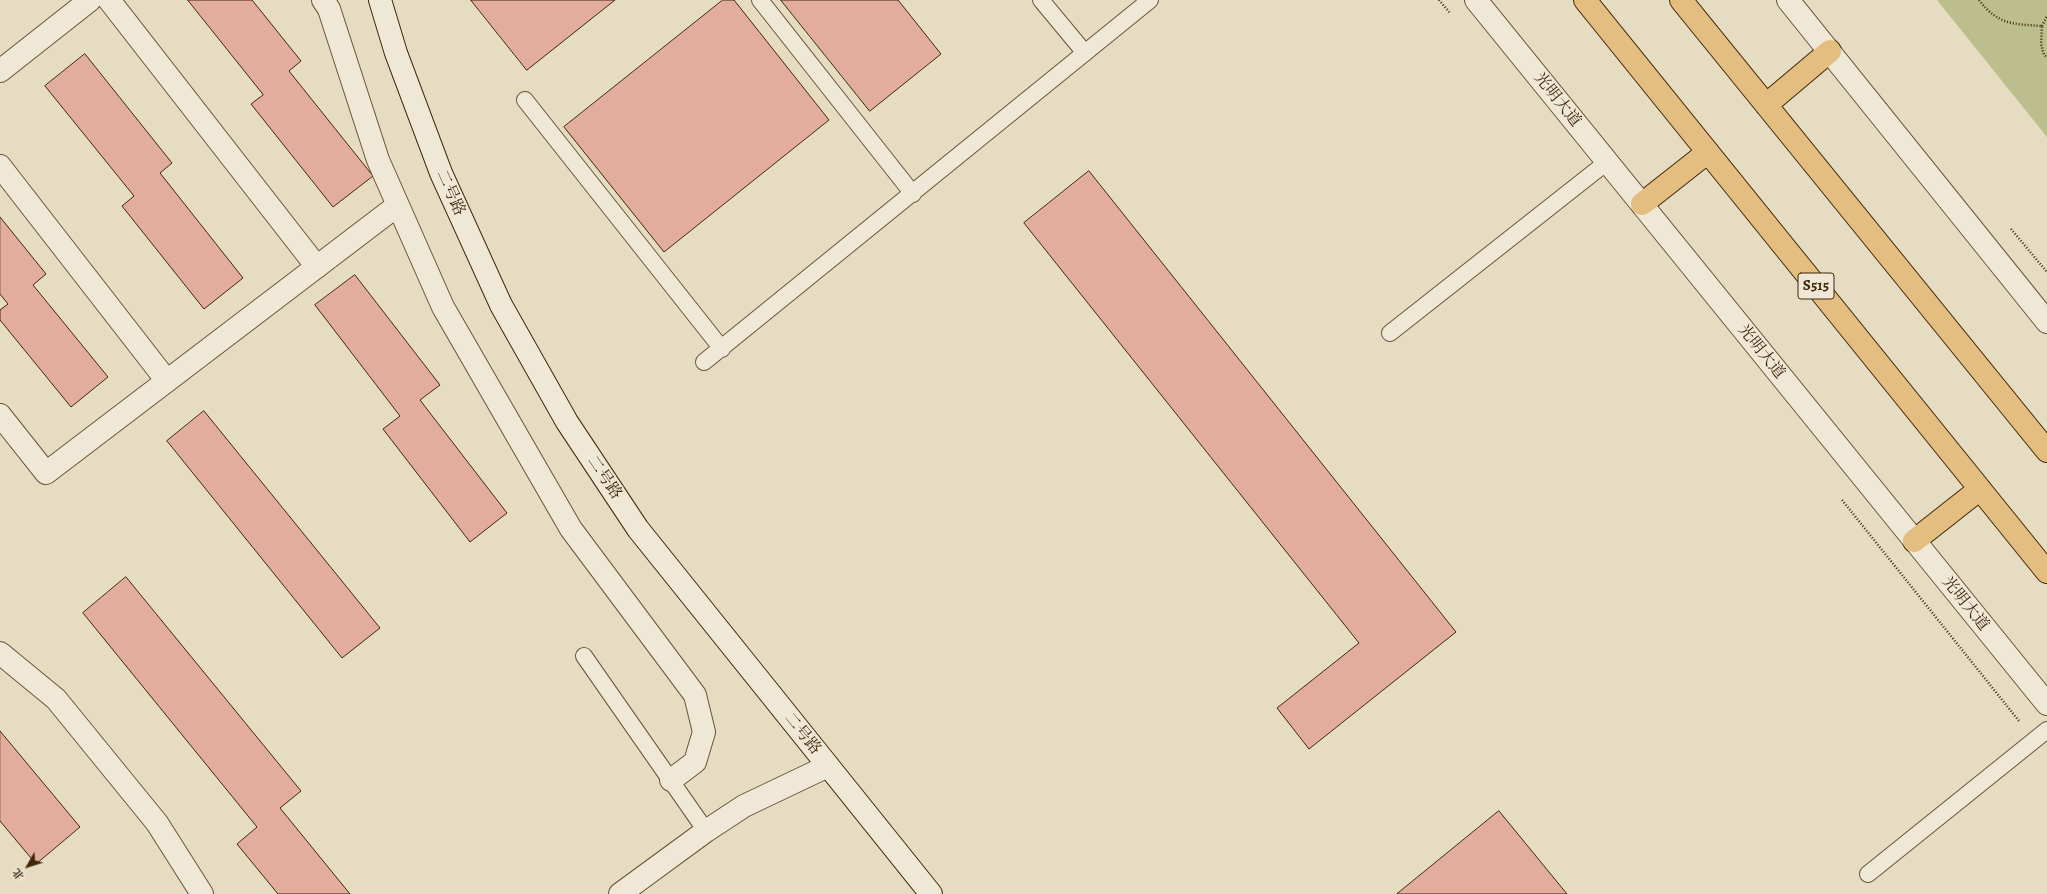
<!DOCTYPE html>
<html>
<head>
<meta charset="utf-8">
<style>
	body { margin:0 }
	#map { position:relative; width:2047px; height:894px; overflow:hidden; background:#e6dcc1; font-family:Alegreya,"Noto Serif SC",serif }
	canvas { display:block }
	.north { position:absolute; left:8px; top:846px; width:40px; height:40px; -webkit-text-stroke:3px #efe8d7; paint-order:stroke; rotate:231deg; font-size:11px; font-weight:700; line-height:16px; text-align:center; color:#41270a }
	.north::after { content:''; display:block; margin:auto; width:14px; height:18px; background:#41270a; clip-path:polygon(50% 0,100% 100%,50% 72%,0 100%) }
</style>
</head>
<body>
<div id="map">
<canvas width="2047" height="894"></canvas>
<div class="north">北</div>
</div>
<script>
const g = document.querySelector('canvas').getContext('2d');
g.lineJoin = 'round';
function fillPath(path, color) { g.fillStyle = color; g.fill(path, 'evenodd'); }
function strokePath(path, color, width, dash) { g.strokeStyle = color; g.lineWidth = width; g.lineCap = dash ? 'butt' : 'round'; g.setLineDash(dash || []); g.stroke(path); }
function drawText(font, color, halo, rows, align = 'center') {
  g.font = font + ' Alegreya,"Noto Serif SC",serif'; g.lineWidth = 3; g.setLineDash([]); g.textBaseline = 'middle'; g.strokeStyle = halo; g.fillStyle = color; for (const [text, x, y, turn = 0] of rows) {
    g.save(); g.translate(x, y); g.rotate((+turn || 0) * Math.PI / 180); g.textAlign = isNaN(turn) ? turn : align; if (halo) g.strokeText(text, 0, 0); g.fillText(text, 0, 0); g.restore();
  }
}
fillPath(new Path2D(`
	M1937,0H2047V137Z`), '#bcbe8e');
const building = new Path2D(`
	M188,0H252L301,61L289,71L373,176L333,207L251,104L263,95Z
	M471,0H615L527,70Z
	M723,0H734L829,120L664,252L564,127Z
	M781,0H898L941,54L870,111Z
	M85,54L172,163L160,173L243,278L204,309L122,206L134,196L45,86Z
	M1089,171L1456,632L1309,749L1277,708L1359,643L1024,223Z
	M0,217L46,274L33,285L108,377L71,407L0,320V310L8,304L0,294Z
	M355,275L440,385L420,400L507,513L470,542L383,429L400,416L315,305Z
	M204,411L380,628L342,658L167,441Z
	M126,577L301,791L280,808L350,894H278L237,844L257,827L83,613Z
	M0,731L80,827L36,864L0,821Z
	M1499,811L1567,894H1397Z`);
fillPath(building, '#e3ad9d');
strokePath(building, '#41270a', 1);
const lane = new Path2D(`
	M760,0L913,194
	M1041,0L1085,53
	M525,100L722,349
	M1390,333L1607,162
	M704,362L1150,0
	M584,656L706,831
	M1868,874L2047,730`);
const street = new Path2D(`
	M109,0L317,267
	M323,0L329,9L378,160L443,307L571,529L695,695L704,732L695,762L671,780
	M1476,0L2047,704
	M1788,0L2047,322
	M0,71L90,0
	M0,166L167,381
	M0,415L46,473L398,205
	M0,653L56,699L157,823L202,894
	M620,894L706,831L744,806L828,766`);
const secondary = new Path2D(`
	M380,0L396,53L441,173L501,305L567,422L638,529L931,894`);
const primary = new Path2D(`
	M1585,0L2047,572
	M1681,0L2047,451
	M1766,105L1830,51
	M1642,204L1708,152
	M1914,541L1980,489`);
strokePath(lane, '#6a5438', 18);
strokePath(street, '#6a5438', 24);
strokePath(secondary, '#41270a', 24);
strokePath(primary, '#41270a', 24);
strokePath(new Path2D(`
	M1439,0L1450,13
	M1979,0C1998,25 2013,24 2042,26L2041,44L2044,55L2047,57
	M2042,26L2047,16
	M2011,229L2047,272
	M1842,500L2019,721`), '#41270a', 2.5, [1, 2]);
strokePath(lane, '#efe8d7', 16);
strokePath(street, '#efe8d7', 22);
strokePath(secondary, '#efe8d7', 22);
strokePath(primary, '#e3be80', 22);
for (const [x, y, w] of [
	[1816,286,36]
]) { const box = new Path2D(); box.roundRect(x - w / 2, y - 13, w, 26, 3); g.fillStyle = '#efe8d7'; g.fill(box); strokePath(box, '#41270a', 1); }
drawText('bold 15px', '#41270a', null, [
	["S515",1816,286]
]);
drawText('16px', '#41270a', '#efe8d7', [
	["光明大道",1557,100,51],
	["二号路",450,193,66],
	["光明大道",1761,352,51],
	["二号路",604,478,56],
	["光明大道",1965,604,51],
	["二号路",802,734,51]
]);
</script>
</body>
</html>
